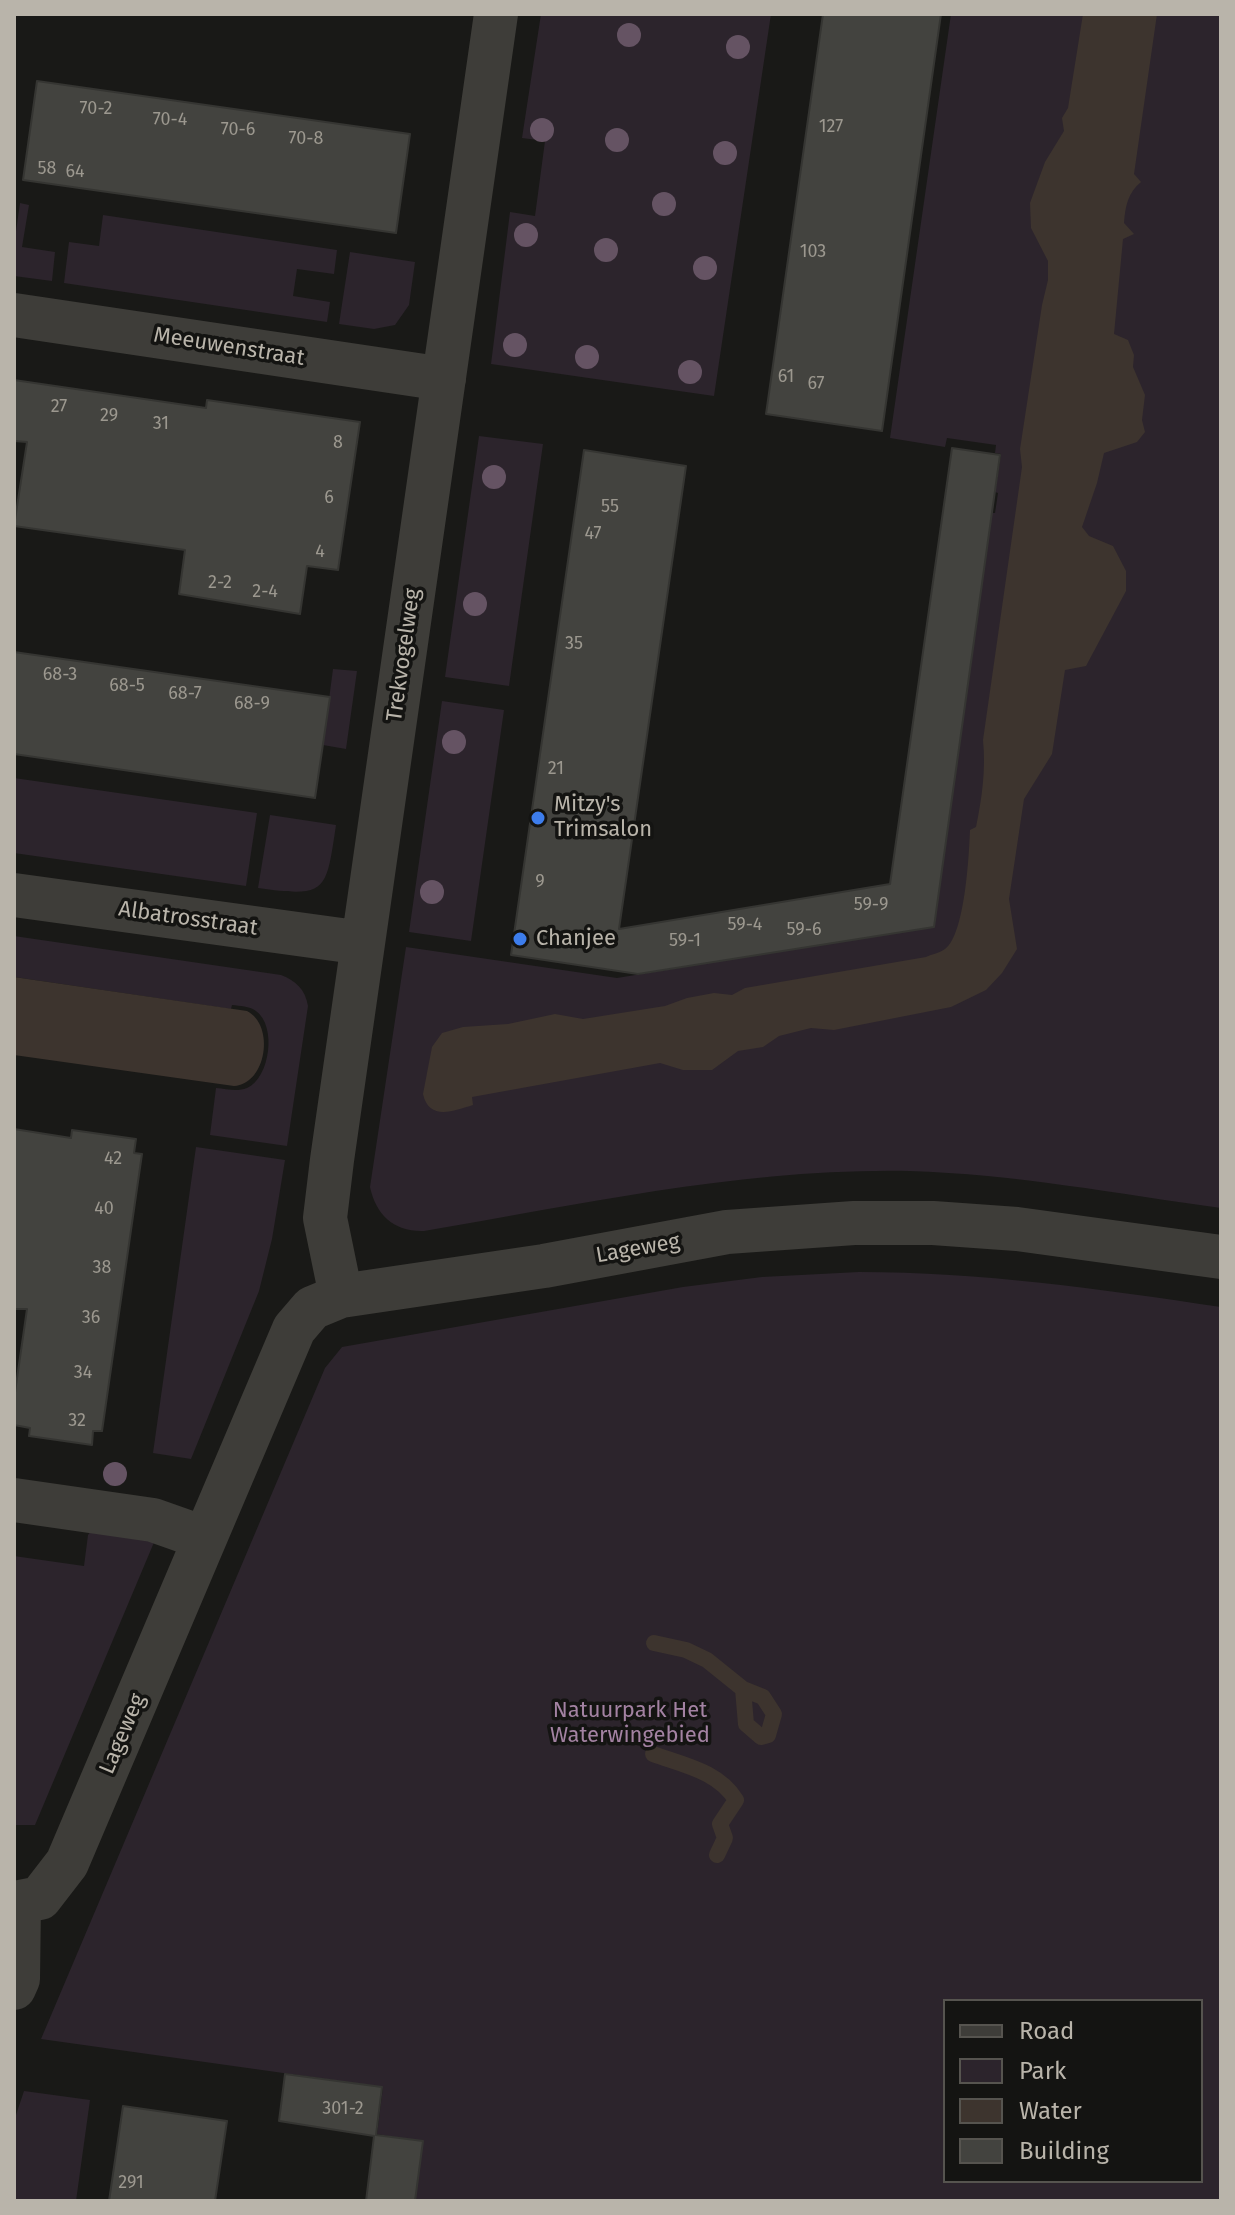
<!DOCTYPE html>
<html>
<head>
<meta charset="utf-8">
<style>
	body { margin:0 }
	#map { position:relative; width:1235px; height:2215px; overflow:hidden; background:#191917; font-family:"Fira Sans",sans-serif }
	canvas { display:block }
	.frame { position:absolute; inset:0; border:16px solid #b9b4aa; pointer-events:none }
	.legend { position:absolute; left:943px; top:1999px; width:260px; height:184px; box-sizing:border-box; background:#141412; border:2px solid #56544f; margin:0; padding:10px 14px; list-style:none; font-size:24px; color:#b9b4aa }
	.legend li { display:flex; align-items:center; gap:16px; height:40px }
	.legend b { width:40px; border:2px solid #56544f }
</style>
</head>
<body>
<div id="map">
<canvas width="1235" height="2215"></canvas>
<div class="frame"></div>
<ul class="legend">
<li><b style="height:10px;background:#3e3d39"></b>Road</li>
<li><b style="height:22px;background:#2c242c"></b>Park</li>
<li><b style="height:22px;background:#3d342e"></b>Water</li>
<li><b style="height:22px;background:#43433f"></b>Building</li>
</ul>
</div>
<script>
const g = document.querySelector('canvas').getContext('2d');
g.lineJoin = 'round';
function fillPath(path, color) { g.fillStyle = color; g.fill(path, 'evenodd'); }
function strokePath(path, color, width, dash) { g.strokeStyle = color; g.lineWidth = width; g.lineCap = dash ? 'butt' : 'round'; g.setLineDash(dash || []); g.stroke(path); }
function drawText(font, color, halo, rows, align = 'center') {
  g.font = font + ' "Fira Sans",sans-serif'; g.lineWidth = 7; g.setLineDash([]); g.textBaseline = 'middle'; g.strokeStyle = halo; g.fillStyle = color; for (const [text, x, y, turn = 0] of rows) {
    g.save(); g.translate(x, y); g.rotate((+turn || 0) * Math.PI / 180); g.textAlign = isNaN(turn) ? turn : align; if (halo) g.strokeText(text, 0, 0); g.fillText(text, 0, 0); g.restore();
  }
}
fillPath(new Path2D(`
	M541,14H771L714,396L491,364L510,212L535,216L545,141L522,138Z
	M951,14H1221V1208C1118,1194 1014,1174 909,1171C745,1168 584,1204 424,1231C394,1232 376,1215 370,1187L406,947L617,978L934,926L992,513H995L998,493L995,492L1001,454L995,453L996,445L947,438L945,447L890,438Z
	M20,203L29,205L22,247L55,252L52,281L14,276V245Z
	M103,215L337,250L334,274L297,269L293,296L330,302L327,322L64,283L69,242L99,246Z
	M350,252L415,262L409,305L395,325L374,329L339,324Z
	M479,436L543,444L509,686L445,677Z
	M333,669L357,671L346,749L323,745Z
	M442,701L504,710L471,941L409,932Z
	M14,778L257,813L246,886L14,853Z
	M270,815L336,825C326,891 328,898 258,888Z
	M14,936L281,975C296,981 305,989 308,1006L287,1146L210,1135L216,1088C227,1089 237,1092 247,1088C270,1078 277,1026 256,1011C249,1006 240,1006 232,1005L231,1009L14,977Z
	M196,1147L285,1160L272,1239L259,1291L191,1459L153,1453Z
	M859,1272C981,1272 1100,1289 1221,1307V2201H415L423,2142L377,2134L383,2087L41,2039L325,1368L342,1347L683,1287L762,1277ZM945,2001H1201V2181H945Z
	M91,1531L155,1540L35,1825H14V1556L84,1566L88,1535Z
	M24,2091L90,2100L76,2201H14V2121Z`), '#2c242c');
fillPath(new Path2D(`
	M1083,14H1157L1134,174L1141,182C1128,192 1125,207 1124,223L1134,234L1123,239L1114,334L1128,340L1134,355L1133,367L1145,395L1142,420L1145,432L1137,442L1104,453L1097,483L1082,527L1089,536L1113,546L1126,571V591L1086,666L1065,670L1052,754L1024,799L1009,899L1017,949L1002,973L986,990L951,1007L834,1030L811,1028L779,1036L763,1047L738,1051L712,1070H683L660,1063L472,1097L473,1105C453,1111 429,1121 423,1094L432,1047L442,1033L463,1027L508,1024L555,1014L583,1019L665,1006L687,998L714,993L732,995L745,988L926,957C932,954 940,953 945,949C965,935 969,855 970,830L976,827C982,798 986,769 983,740L1022,467L1020,449L1042,305L1048,280V261L1031,228L1030,203L1045,162L1064,131L1062,118L1068,108Z
	M14,977L247,1011C275,1025 267,1084 234,1086L14,1055Z`), '#3d342e');
strokePath(new Path2D(`
	M654,1643L686,1650L707,1660L743,1689L763,1697L774,1714L768,1735L761,1737L746,1724L743,1689
	M653,1754C683,1765 718,1771 736,1800L720,1824L725,1838L717,1855`), '#3d342e', 16);
const building = new Path2D(`
	M823,14H941L882,431L766,414Z
	M37,81L410,134L396,233L23,180Z
	M14,380L206,408L207,400L360,422L338,570L307,566L300,614L179,594L185,550L14,526L27,442L14,441Z
	M952,448L1000,455L934,927L638,974L511,955L584,450L686,466L619,929L890,884Z
	M14,652L330,697L315,798L14,754Z
	M14,1129L71,1138L72,1130L136,1139L134,1153L142,1154L102,1431H93L92,1445L29,1436L30,1428L14,1425V1399L27,1309H14Z
	M285,2074L382,2087L376,2135L423,2141L415,2201H366L374,2136L279,2121Z
	M123,2106L227,2121L215,2201H109Z`);
fillPath(building, '#43433f');
strokePath(building, '#353532', 2);
strokePath(new Path2D(`
	M14,315L444,379
	M14,895L363,943
	M341,1296L325,1218L332,1160L496,14
	M14,1500L153,1520L204,1538
	M14,1903L40,1898L67,1863L294,1329L312,1308L341,1296L544,1266L727,1232L854,1223H933L1017,1229L1221,1257
	M14,1988L18,1979L19,1903`), '#3e3d39', 44);
g.fillStyle = '#655363';
for (const [x, y] of [
	[629,35],
	[738,47],
	[542,130],
	[617,140],
	[725,153],
	[664,204],
	[526,235],
	[606,250],
	[705,268],
	[515,345],
	[587,357],
	[690,372],
	[494,477],
	[475,604],
	[454,742],
	[432,892],
	[115,1474]
]) { g.beginPath(); g.arc(x, y, 12, 0, 2 * Math.PI); g.fill(); }
for (const [x, y, r, color] of [
	[538,818,8,"#3d7dec"],
	[520,939,8,"#3d7dec"]
]) { const dot = new Path2D(); dot.arc(x, y, r, 0, 2 * Math.PI); g.fillStyle = color; g.fill(dot); strokePath(dot, '#141412', 3); }
drawText('18px', '#9c988f', null, [
	["70-2",96,109],
	["70-4",170,120],
	["127",831,127],
	["70-6",238,130],
	["70-8",306,139],
	["58",47,169],
	["64",75,172],
	["103",813,252],
	["61",786,377],
	["67",816,384],
	["27",59,407],
	["29",109,416],
	["31",161,424],
	["8",338,443],
	["6",329,498],
	["55",610,507],
	["47",593,534],
	["4",320,552],
	["2-2",220,583],
	["2-4",265,592],
	["35",574,644],
	["68-3",60,675],
	["68-5",127,686],
	["68-7",185,694],
	["68-9",252,704],
	["21",556,769],
	["9",540,882],
	["59-9",871,905],
	["59-4",745,925],
	["59-6",804,930],
	["59-1",685,941],
	["42",113,1159],
	["40",104,1209],
	["38",102,1268],
	["36",91,1318],
	["34",83,1373],
	["32",77,1421],
	["301-2",343,2109],
	["291",131,2183]
]);
drawText('22px', '#b9b4aa', '#141412', [
	["Meeuwenstraat",229,347,9],
	["Trekvogelweg",404,655,-82],
	["Albatrosstraat",188,919,8],
	["Lageweg",638,1249,-10],
	["Lageweg",123,1734,-67]
]);
drawText('22px', '#b9b4aa', '#141412', [
	["Mitzy's",554,805],
	["Trimsalon",554,830],
	["Chanjee",536,939]
], 'left');
drawText('22px', '#a382a2', '#141412', [
	["Natuurpark Het",630,1711],
	["Waterwingebied",630,1736]
]);
</script>
</body>
</html>
